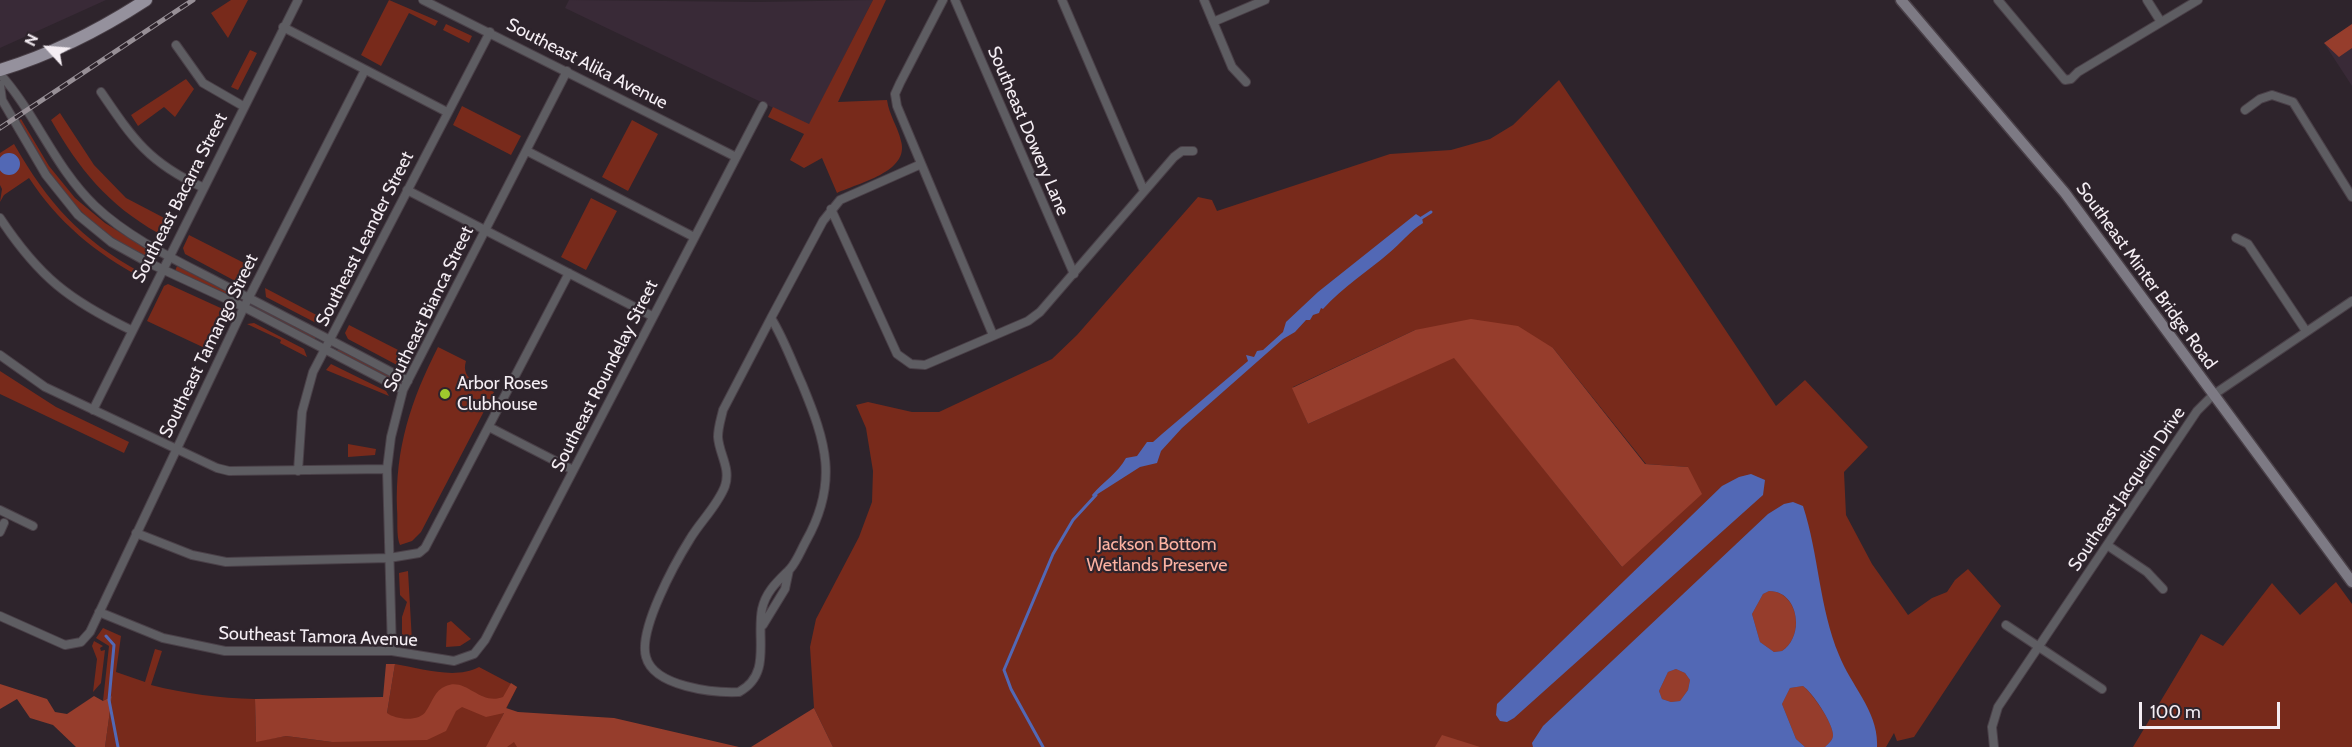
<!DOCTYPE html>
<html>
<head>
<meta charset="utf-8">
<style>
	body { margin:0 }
	#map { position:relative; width:2352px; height:747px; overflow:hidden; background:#2e242c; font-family:Cabin,sans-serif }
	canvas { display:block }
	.north { position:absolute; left:18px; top:18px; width:60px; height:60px; -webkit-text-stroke:4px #2e242c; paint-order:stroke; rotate:296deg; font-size:16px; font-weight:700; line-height:24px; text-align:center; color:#f4edf3 }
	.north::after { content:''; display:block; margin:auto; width:21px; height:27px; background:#f4edf3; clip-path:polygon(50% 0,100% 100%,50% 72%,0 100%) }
	.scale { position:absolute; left:2139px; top:702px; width:141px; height:27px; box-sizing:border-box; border:3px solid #f4edf3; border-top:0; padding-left:8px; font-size:18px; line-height:21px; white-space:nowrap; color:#f4edf3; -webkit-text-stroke:4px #2e242c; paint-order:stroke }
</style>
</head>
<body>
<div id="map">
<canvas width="2352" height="747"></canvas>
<div class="north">N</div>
<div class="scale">100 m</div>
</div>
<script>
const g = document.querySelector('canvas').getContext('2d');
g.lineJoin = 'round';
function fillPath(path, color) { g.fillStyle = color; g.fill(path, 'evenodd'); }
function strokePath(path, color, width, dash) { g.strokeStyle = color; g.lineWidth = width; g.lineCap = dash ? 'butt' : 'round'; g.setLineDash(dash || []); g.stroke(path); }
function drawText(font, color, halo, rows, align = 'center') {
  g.font = font + ' Cabin,sans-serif'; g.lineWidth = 4.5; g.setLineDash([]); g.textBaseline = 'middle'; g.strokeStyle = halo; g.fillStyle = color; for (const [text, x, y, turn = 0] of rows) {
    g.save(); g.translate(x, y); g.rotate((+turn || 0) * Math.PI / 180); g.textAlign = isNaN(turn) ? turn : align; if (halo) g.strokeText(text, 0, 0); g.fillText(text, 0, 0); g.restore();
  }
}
fillPath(new Path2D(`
	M0,0H106L0,48Z
	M569,0L759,2L873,0L809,125L565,8Z
	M2352,24V86L2324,43Z`), '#392a37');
fillPath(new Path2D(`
	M231,0H248L228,38L211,13Z
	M389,0L438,21L435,26L409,13L381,66L361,55Z
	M873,0H886L838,102L887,100C889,115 898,127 901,141C910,172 858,183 837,193L822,158L804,168L790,160L804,134L768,117L773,107L809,124Z
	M446,24L472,36L469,43L443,30Z
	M250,50L257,53L238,90L231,87Z
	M186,79L194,89L175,117L164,107L138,126L131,115Z
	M1559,80L1776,406L1805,380L1868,447L1844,472L1846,515L1872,564L1908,615L1932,598L1947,592L1955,580L1968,569L2001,606L1914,737L1897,741L1894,733L1886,747H833L814,708L810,647L816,619L859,537L872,502L873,471L866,428L856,405L868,402L912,412H939L1052,359L1077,335L1198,197L1212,200L1217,211L1390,154L1451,150L1490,139L1513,125ZM1415,330L1553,348L1646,464L1688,467L1622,567L1454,357L1308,424L1293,387Z
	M462,106L521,136L511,155L453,125Z
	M60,113L94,165L126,198L170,221L165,231L158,233C108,205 79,169 51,120Z
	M21,119L49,166L75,198L105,223L150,251L151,257L147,259C82,223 53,186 19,121Z
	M632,120L658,134L628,191L602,177Z
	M14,144C48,203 80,239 140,272L142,278C95,253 58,222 29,178L4,195L0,202L2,189L0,185V153Z
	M591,198L617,211L586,270L561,257Z
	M189,235L250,266L243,280L237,282L185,254L183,248Z
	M177,266L232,294L233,297L175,271Z
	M168,284L225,310V315L209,350L147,321L164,286Z
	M265,288L326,320L325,322L318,324L266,297Z
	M258,307L314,336L316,338L313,340L256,310Z
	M254,323L304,349L307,357L280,343L281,340L247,324Z
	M349,325L408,355L404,362L397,365L348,339L345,333Z
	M438,347L466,361C460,380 481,385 494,392L421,532L412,541L400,545C396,536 398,520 397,509C395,448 411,400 438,347Z
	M340,349L395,378V381L336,351Z
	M331,364L386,391L389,396L326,370Z
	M0,371L56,407L129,442L124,453L0,394Z
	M348,444L376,449L375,455L348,457Z
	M408,571L412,641L402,639V617L407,602L400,595L399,573Z
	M2336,582L2352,604V747H2133L2201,634L2223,646L2272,583L2300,615Z
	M451,621L471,639L460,646L446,647L447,623Z
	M103,628L121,636L116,672L145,682L155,649L162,651L151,685C186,694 219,698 255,699L256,741L286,736L332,742L387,713L395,664C420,668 455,680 479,667L517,687L497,727L593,747H105L112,696L103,701L109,646L96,638Z
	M94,641L103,646L100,648L101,651L105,650L101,683L93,692L97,659L92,646Z`), '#782a1b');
fillPath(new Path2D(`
	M2352,24V48L2339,57L2324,43Z
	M1471,319L1518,326L1553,348L1645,464L1688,467L1702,494L1622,567L1454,358L1308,424L1292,388L1415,330Z
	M1769,591C1799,592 1805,636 1782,651L1774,652L1760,642L1752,614L1763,594Z
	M386,664H395L387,713C396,720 420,722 426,711C433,701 434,691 446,686C466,677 480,706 503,697L511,683L517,687L506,708L518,712L614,718L739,747H517L514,742L507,747H486L504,713L486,717L462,707L456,711L446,731L427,740L332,742L286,736L256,742L255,699L383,697Z
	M1676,669L1685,673L1690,680L1688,690L1680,701L1671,702L1662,699L1659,691L1668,672Z
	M0,684L47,699L55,712L67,714L94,696L103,701L112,696L105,747H76L53,725L30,718L17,699L0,709Z
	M1803,686C1812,693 1833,723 1833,735C1833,740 1829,743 1825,747H1805L1796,739L1782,704L1790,688Z
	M814,708L833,747H751Z
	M1442,735L1480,747H1435Z`), '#963d2c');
fillPath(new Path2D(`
	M-2 164a11 11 0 1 1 22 0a11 11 0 1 1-22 0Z
	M1416,214L1422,218L1423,223C1410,231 1400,244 1389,253C1367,272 1344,286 1323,309L1321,308L1319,313L1313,315L1310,320H1306L1295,332L1283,339L1182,428L1161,451L1157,463L1140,467L1093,497L1092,495C1103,482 1118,473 1126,458L1137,456L1147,442H1153L1162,434L1248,361L1246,355L1254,357L1257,351L1263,350L1283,332L1286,322L1318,292Z
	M1751,474L1765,480L1763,495L1514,718L1507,722L1500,721L1496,715L1497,704L1722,486L1739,477Z
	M1793,502L1803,506C1819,555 1819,607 1839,655C1851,686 1879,712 1877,747H1825C1829,743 1833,740 1833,735C1833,723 1812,692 1803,686L1790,688L1782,704L1796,739L1805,747H1533L1532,743L1543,726L1768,514L1784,504ZM1769,591C1799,591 1805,636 1782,651L1774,652L1760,642L1752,614L1763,594ZM1676,669L1685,673L1690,680L1688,690L1680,701L1671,702L1662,699L1659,691L1668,672Z`), '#5268b5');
strokePath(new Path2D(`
	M1420,219L1431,212
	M106,636L114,645L109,700L118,747
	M1043,747L1011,689L1004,670L1053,554L1073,520L1096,495`), '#5268b5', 3);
const minor = new Path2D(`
	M423,0L736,157
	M943,0L900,83L895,94L897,106L993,335
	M955,0L1074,274
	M1062,0L1144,191
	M1204,0L1232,67L1246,82
	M1998,0L2065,80L2071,79L2078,72L2198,0
	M2147,0L2161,22
	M1213,22L1265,0
	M283,27L447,112
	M176,45L203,83L243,106
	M0,74C36,114 55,168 95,206C130,239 176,260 218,282C281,315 345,347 408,381
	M0,85L2,100L46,175L78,215L111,242L149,263L244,307L403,390
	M101,92C133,139 149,163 202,187
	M2245,110L2260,99L2272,95L2293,102L2352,197
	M527,151L694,237
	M407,190L652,316
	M831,209L897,354L911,364L925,365L1028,321L1040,312L1174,157L1182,151H1193
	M0,218C39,277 69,300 131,330
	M2236,238L2248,244L2306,331
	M771,318C784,339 792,362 802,384C826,442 839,482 806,541C801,550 797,561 790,569C778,581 766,591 762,609C756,639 772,674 739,692C714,693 654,687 646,657C638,630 675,563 690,539C700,522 718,505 725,486C731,468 719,454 718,437C718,427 721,419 723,410Z
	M771,318L823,221L840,200L919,165
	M0,355L45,387L217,468L229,471L387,469
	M93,410L298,0
	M489,427L573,470
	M298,471L302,412L313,372L490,32
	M0,510L33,526
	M0,532L4,523
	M136,533L192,555L226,562L389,558L419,553L425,548L569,273
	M2107,545L2147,572L2163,589
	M99,612L163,638L225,651H392L454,661L474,654L485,640L763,106
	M0,616L65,645L81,642L90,632L244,307L365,70
	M763,625L785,589L789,570
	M2006,625L2102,689
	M392,651L387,469L391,437L403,390L567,71
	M1994,747L1992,727L1998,707L2197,411L2213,395L2352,301`);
const secondary = new Path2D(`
	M1901,0L2065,193L2352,582`);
const primary = new Path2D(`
	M0,70C53,54 100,30 146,0`);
strokePath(minor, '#4a4048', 10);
strokePath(secondary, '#4a4048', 13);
strokePath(primary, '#4a4048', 14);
strokePath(minor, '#5e5d62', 8);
strokePath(secondary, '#7d7a84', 10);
strokePath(primary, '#95919d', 12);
const rail = new Path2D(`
	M0,128L193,0`);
strokePath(rail, '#978f96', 5);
strokePath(rail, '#2e242c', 3, [9]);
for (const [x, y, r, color] of [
	[445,394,6,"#9fca2d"]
]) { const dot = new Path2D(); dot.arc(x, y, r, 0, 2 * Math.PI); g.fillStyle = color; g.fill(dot); strokePath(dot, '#2e242c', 2); }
drawText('18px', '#f4edf3', '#2e242c', [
	["Southeast Alika Avenue",587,64,27],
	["Southeast Dowery Lane",1028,131,67],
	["Southeast Bacarra Street",180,198,-63],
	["Southeast Leander Street",365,239,-63],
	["Southeast Minter Bridge Road",2146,276,54],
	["Southeast Bianca Street",429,309,-64],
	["Southeast Tamango Street",209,346,-64],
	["Southeast Roundelay Street",605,376,-63],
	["Southeast Jacquelin Drive",2127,489,-56],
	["Southeast Tamora Avenue",318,637,2]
]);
drawText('18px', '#f4edf3', '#2e242c', [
	["Arbor Roses",457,384],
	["Clubhouse",457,405]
], 'left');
drawText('18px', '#fdb2a2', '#2e242c', [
	["Jackson Bottom",1157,545],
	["Wetlands Preserve",1157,566]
]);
</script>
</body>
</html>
